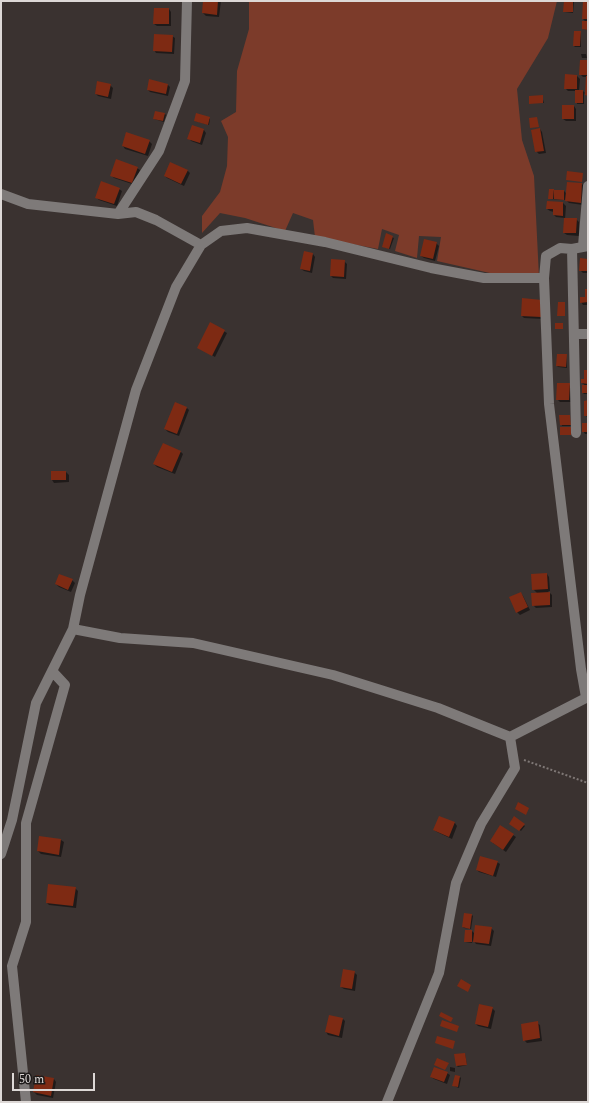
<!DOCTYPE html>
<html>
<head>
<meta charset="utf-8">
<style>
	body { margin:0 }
	#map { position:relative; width:589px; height:1103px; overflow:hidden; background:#3a3230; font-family:Spectral,serif }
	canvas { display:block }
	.frame { position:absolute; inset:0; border:2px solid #ddd8d6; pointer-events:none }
	.scale { position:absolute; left:12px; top:1073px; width:83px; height:18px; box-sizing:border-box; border:2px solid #ddd8d6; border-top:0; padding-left:5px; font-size:12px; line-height:14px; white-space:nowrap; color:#ddd8d6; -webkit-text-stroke:3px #1e1b1a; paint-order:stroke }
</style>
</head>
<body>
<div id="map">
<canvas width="589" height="1103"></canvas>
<div class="frame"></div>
<div class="scale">50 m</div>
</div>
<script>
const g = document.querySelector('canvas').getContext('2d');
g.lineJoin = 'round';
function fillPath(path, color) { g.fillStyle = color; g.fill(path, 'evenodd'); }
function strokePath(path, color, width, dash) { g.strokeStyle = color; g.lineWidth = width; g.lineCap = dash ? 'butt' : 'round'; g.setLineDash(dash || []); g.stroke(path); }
fillPath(new Path2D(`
	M249,1H557L548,38L517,89L522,140L534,176L539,277L503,276L437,261L441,237L419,236L417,258L395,251L399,235L382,229L378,249L315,237L313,220L293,213L285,231L245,218L220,213L202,233V216L220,192L227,166L228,137L221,121L236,112L237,71L249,29Z`), '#7c3b2a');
fillPath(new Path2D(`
	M204,1H221L219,17L206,16L203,13Z
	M565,1L574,2L573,13L564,12Z
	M584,1H588V30L583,29L586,22L583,19Z
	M169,9L171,12V26H157L154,24Z
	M580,32L581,33V47H575L574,46Z
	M172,36L175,38L174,54L156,53L154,50Z
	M581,54H586L587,58H582Z
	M588,61V96L584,93V104H577L576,91H568L565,88L577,76L580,79L579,91H583L586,94L587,77H583L580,74Z
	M110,85L113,88L111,99L98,96L96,94Z
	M168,85L170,87L168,96L150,92L148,90Z
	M542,96L544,103H530Z
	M574,106L576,109V121H566L563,119Z
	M165,114L166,115L164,122L154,119Z
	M209,118L210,119L209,125L195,121Z
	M192,127L204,130L206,133L202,145L191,141L189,138Z
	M540,129L542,132L546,153L539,154L536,151Z
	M149,141L152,144L148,156L125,149L123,146Z
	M137,168L140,170L135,185L114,178L111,175Z
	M187,170L190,173L184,186L167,178L165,176Z
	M568,183L582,184L585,187L583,205L569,203L566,200L549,199L550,190L564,191L567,194Z
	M119,189L122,191L117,206L99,200L96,197Z
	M563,203L566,206L565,219H576L579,222V236L567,235L564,233L565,218L556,217L554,215V212L550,211L547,209Z
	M387,235L394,238L390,249L384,247Z
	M436,243L439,246L435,261L424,258L421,256Z
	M313,254L315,257L312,273L304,271L301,269Z
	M588,260V273H583L580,270Z
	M344,261L347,264L346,279L333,278L331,276Z
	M588,290V305H583L581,302L586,298Z
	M541,301L543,319L524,318L522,316Z
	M565,303V316H559L558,315Z
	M211,324L227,333L215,357L199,348Z
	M566,355L567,368L558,367L557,366Z
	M588,371V394H584L583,393L586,386L582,383Z
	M569,384L572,387V402H560L557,399Z
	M588,401V434H585L583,431L588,424V418L585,415Z
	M187,408L189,410L179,436L168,432L165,429Z
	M560,416H570L571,426H562Z
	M163,444L181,452L183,454L175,474L157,467L154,464Z
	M66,472L69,475V482L54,483L52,480Z
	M547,574L549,577L550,591H548L552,595V607L536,608L533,605L537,593L533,589Z
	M72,580L75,583L71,592L59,587L56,584Z
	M521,593L523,596L530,610L520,615L517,612Z
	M440,817L455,823L457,826L452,839L437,832L434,830Z
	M514,818L525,826L521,831L510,823Z
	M513,835L516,837L506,852L493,843Z
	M40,837L61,840L64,842L61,857L41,854L38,851Z
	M497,862L500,864L496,877L479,872L477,870Z
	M75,888L78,891L76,908L49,905L47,903Z
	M472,915L473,916L471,929L464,928L463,927Z
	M491,928L494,931L491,946L476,944L473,940L472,943L465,942L466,931H472L475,934Z
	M354,972L357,975L355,991L344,989L341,987Z
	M492,1008L495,1011L491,1029L478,1026L476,1024Z
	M343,1019L345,1021L342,1038L328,1035L326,1032Z
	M537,1023L540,1025L542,1041L527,1043L524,1040Z
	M465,1054L467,1065L458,1067L457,1066Z
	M450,1067L455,1068V1072L450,1071Z
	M447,1073L450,1075L447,1084L434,1079L431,1077Z
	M460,1077L461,1078L459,1088L454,1086L453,1085Z
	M54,1079L56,1082L53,1098L37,1095L34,1092Z`), '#0007');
fillPath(new Path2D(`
	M203,1H218L217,15L202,13Z
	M564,1H573V12H563Z
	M583,1H588V19H582Z
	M154,8H169V24H153Z
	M582,21H588V30L582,29Z
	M574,31H581L580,46H573Z
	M154,34L173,35L172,52L153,51Z
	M580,60H588V75H579Z
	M565,74L577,75V89H564Z
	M586,76H588V96L585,95Z
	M149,79L168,84L166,94L147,90Z
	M97,81L111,84L108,97L95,94Z
	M575,90H583V103H575Z
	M543,95V103L529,104V96Z
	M562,105H574V119H562Z
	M155,111L165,113L163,121L153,119Z
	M196,113L210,117L208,125L194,121Z
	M537,117L539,127L530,128L529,118Z
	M192,125L204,129L200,143L187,139Z
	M540,128L544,151L535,152L531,130Z
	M126,132L150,140L145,154L122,146Z
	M116,159L138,167L132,183L110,176Z
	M170,162L188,170L181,184L164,176Z
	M567,171L583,173L582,182L566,180Z
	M101,181L120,188L114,204L95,198Z
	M567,182L582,183L581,203L565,201Z
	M549,189H554L553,199H548Z
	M554,190H564V200L554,199Z
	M547,201L563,202V216L553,215V209H546Z
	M564,218H577L576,233H563Z
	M386,233L393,236L389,249L382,247Z
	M424,239L437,242L433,259L420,256Z
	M304,251L313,253L310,271L300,269Z
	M580,258L588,259V271H579Z
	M331,259L345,260L344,277L330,276Z
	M585,289H588V302L580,303V297H585Z
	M522,298L542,300L541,317L521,316Z
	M558,302H565V316H557Z
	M210,322L225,330L212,356L197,348Z
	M555,323H563V329H555Z
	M557,354H567L566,367L556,366Z
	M584,370H588V384L581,383V379H584Z
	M557,383H570L569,400H556Z
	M582,385H588V393H582Z
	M588,400V416H584V401Z
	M175,402L187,407L177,434L164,429Z
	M559,415H570L571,425H560Z
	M582,423H588V432H582Z
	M560,427H572L571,435H560Z
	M163,443L181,451L172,472L153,464Z
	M51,471H66V480H51Z
	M547,573L548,589L532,590L531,574Z
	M59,574L73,579L68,590L55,584Z
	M521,592L528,607L516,613L509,597Z
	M550,592V605L532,606L531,593Z
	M518,802L529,808L526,815L515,809Z
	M439,816L455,822L449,837L433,830Z
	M514,816L525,824L519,831L509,824Z
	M500,825L514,834L503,850L490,841Z
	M39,836L61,839L59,855L37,851Z
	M480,856L498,861L493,876L476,870Z
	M48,884L76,887L73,906L46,903Z
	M464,913L472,914L470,929L462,927Z
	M475,925L492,927L489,944L473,942Z
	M465,930H472V942H464Z
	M343,969L355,971L352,989L340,987Z
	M461,979L471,985L468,992L457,986Z
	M479,1004L493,1007L488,1027L475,1024Z
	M441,1012L453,1018L451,1022L439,1016Z
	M329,1015L343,1018L339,1036L325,1032Z
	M442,1020L459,1026L457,1032L440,1026Z
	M538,1021L540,1038L523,1041L521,1024Z
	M437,1036L455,1041L453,1049L435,1043Z
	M465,1053L467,1065L456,1066L454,1054Z
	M437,1058L449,1063L445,1070L434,1065Z
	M434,1067L448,1072L444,1082L430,1077Z
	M36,1075L54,1078L51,1096L33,1092Z
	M455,1075L460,1076L458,1087L452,1086Z`), '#7e2a13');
strokePath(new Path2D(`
	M524,760L588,783`), '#7f7876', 2, [2, 2]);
strokePath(new Path2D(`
	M1,194L28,204L118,214L136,212L156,220L201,245L176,287L136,390L80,595L73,629L120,638L193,643L333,675L438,708L510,737L588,697
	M118,214L159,151L185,81L187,1
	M201,245L221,231L247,228L325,242L431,268L484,278H544
	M583,246L588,186
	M572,249L576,433
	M574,334H588
	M586,697L581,669L549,404L544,278L546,256L560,248L572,249L588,246
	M1,854L12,820L36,703L73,629
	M26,1102L12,966L26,922V823L65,685L52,671
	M387,1102L439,973L456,883L481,824L515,768L510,737`), '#7e7a79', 10);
</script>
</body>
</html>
